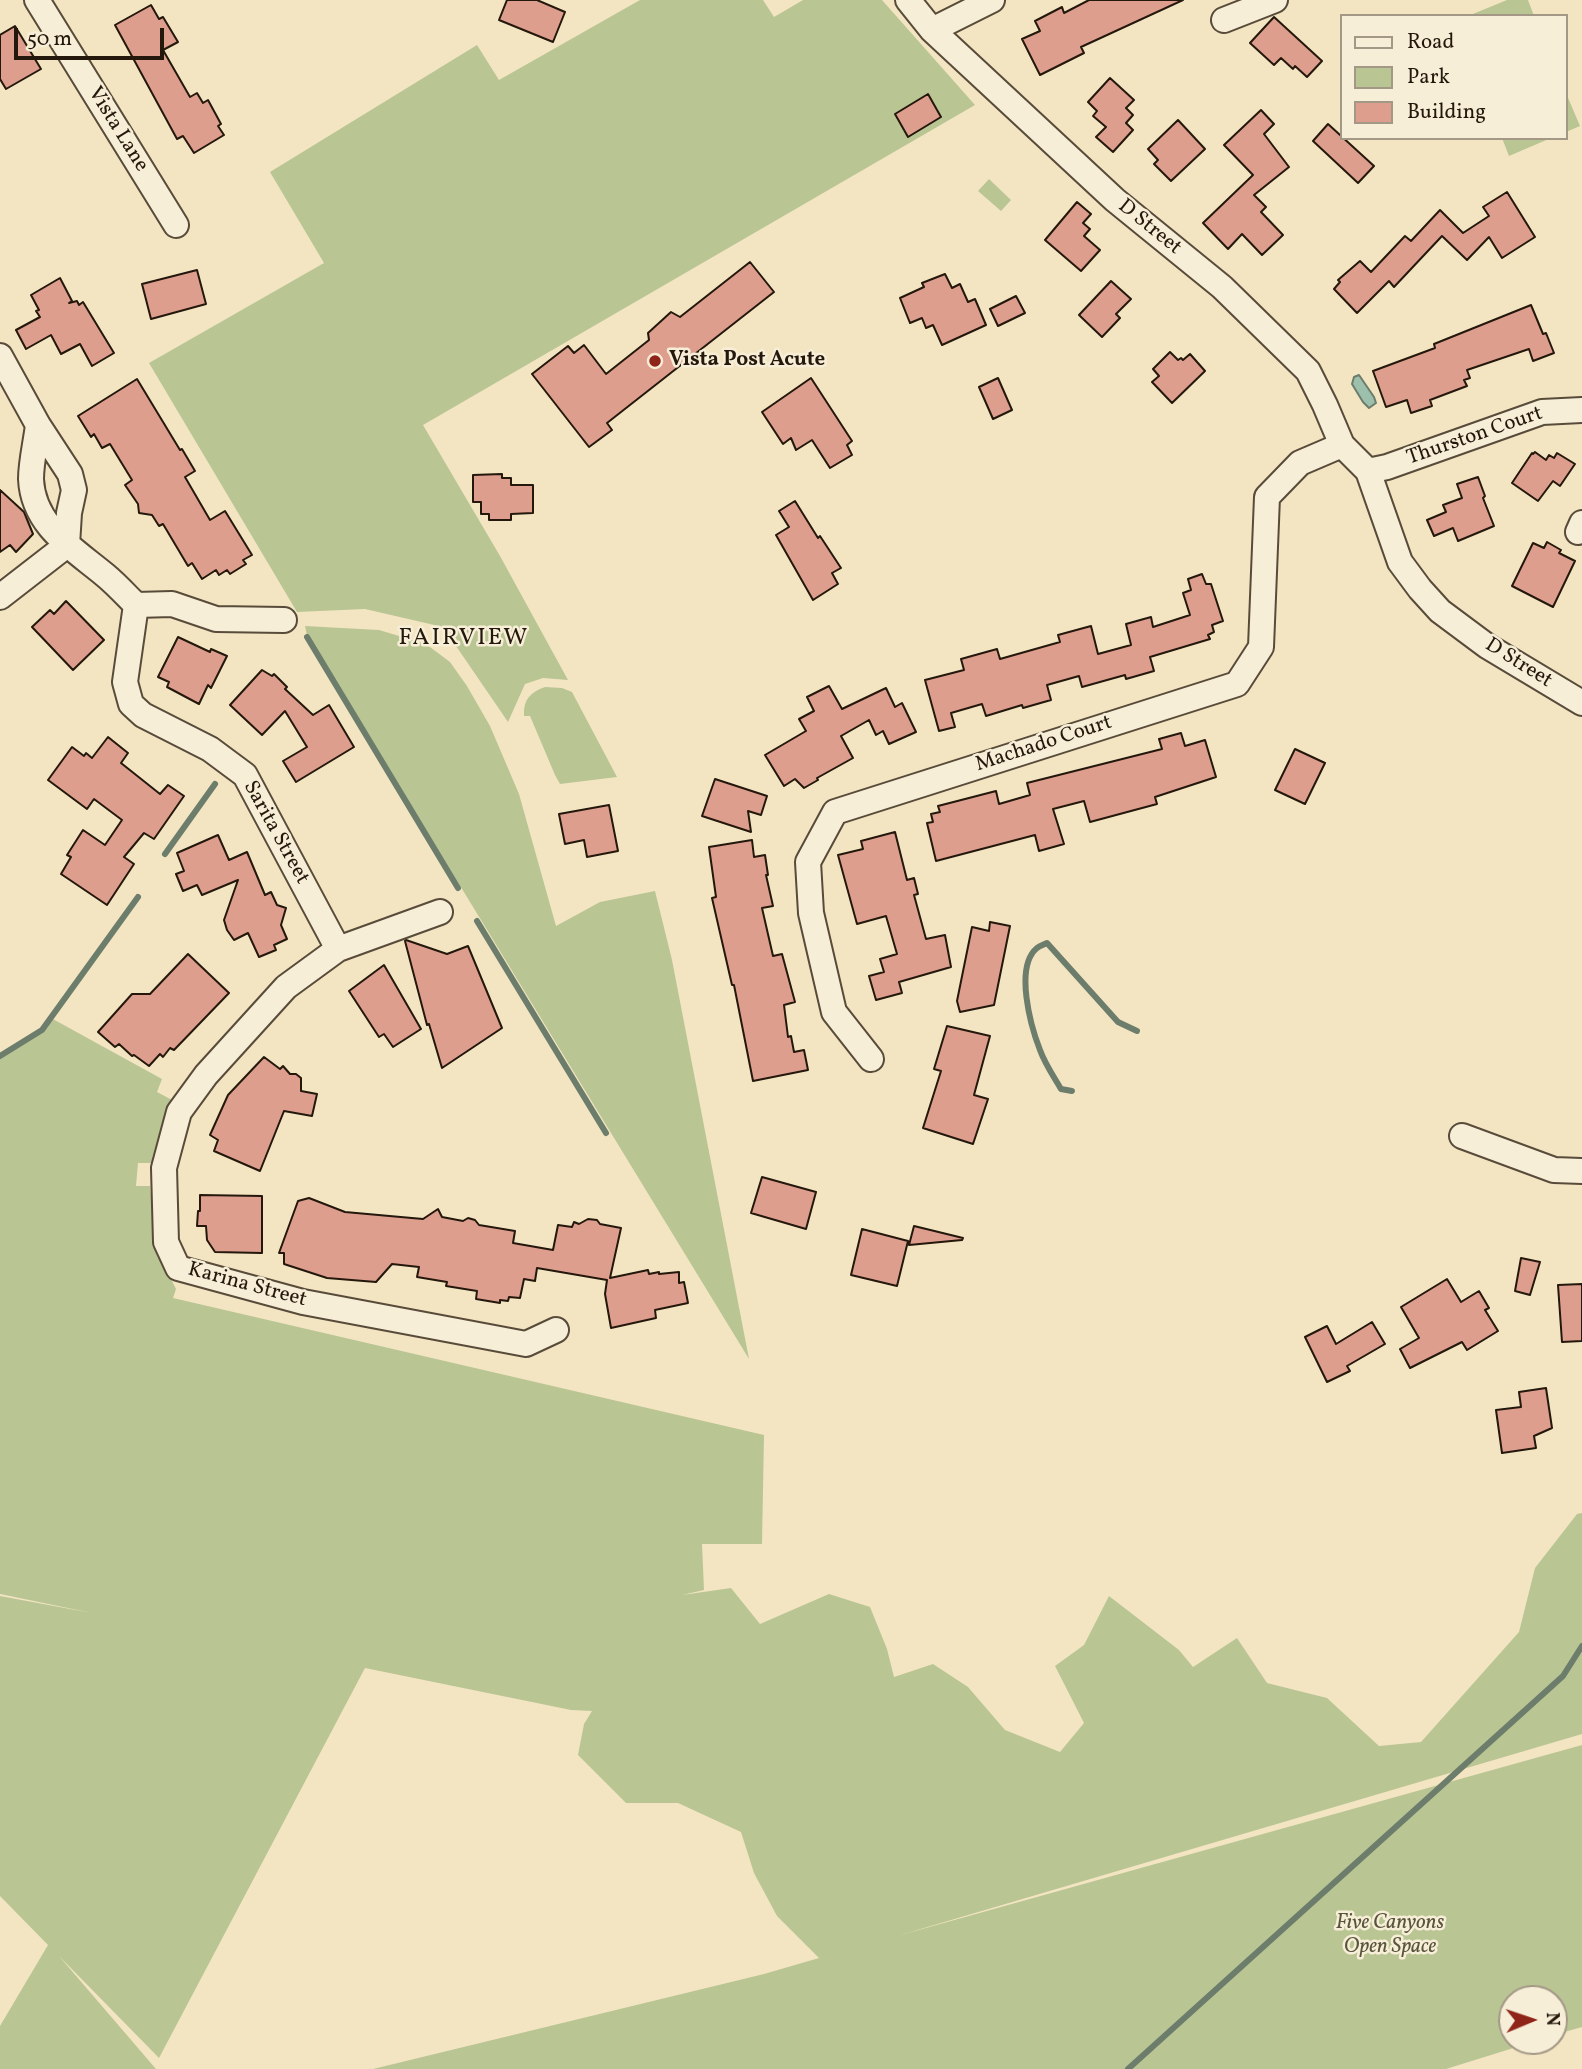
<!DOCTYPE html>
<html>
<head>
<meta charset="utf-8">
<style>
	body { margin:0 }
	#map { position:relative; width:1582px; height:2069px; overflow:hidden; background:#f3e5c2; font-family:Vollkorn,serif }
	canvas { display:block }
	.legend { position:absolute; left:1340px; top:14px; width:228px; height:126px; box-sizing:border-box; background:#f7eed7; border:2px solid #a39886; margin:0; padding:9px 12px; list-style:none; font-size:21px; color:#24180c }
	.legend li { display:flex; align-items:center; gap:14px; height:35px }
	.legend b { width:35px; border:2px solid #a39886 }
	.north { position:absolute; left:1498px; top:1985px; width:70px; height:70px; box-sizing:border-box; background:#f7eed7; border:2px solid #a39886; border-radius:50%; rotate:88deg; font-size:19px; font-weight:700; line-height:28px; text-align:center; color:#24180c }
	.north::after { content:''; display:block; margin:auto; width:24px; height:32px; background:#8f2418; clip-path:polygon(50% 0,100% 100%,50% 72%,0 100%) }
	.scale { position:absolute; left:14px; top:28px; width:150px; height:32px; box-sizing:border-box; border:4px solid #24180c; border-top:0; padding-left:9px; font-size:21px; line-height:24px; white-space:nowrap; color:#24180c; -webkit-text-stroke:5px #f7eed7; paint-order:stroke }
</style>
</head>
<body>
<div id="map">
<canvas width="1582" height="2069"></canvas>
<ul class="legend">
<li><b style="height:9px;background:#f7eed7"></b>Road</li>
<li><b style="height:19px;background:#bac594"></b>Park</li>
<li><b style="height:19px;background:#de9e8e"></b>Building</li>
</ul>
<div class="north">N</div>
<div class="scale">50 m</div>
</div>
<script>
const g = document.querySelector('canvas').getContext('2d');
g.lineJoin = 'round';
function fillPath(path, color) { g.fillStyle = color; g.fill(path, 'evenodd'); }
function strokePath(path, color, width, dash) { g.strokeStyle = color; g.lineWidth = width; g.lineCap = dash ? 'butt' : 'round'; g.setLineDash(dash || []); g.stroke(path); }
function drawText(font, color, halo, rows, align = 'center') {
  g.font = font + ' Vollkorn,serif'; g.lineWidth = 5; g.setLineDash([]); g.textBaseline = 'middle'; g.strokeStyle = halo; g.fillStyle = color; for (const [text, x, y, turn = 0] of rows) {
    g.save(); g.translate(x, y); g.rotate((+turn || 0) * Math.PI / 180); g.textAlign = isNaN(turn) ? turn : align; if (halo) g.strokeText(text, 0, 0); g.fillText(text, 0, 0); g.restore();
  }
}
fillPath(new Path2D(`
	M640,0H763L774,17L803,0H882L975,105L423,425L500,556L568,680L543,678L525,684L508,722L443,627L365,609L297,612L149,363L324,263L270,172L477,45L499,80Z
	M1507,0H1528L1534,16H1468Z
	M1566,93L1580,126L1566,132Z
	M1502,138H1551L1509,156Z
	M989,179L1011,200L1001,211L978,191Z
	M305,626L379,630L426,644L450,662L467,686L490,726L519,794L556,926L600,902L655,891L672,960L749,1359L307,635Z
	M545,687L562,688L572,692L617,777L560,784L555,775L530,716H524C523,700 530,692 545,687Z
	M51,1018L162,1079L157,1092L174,1101L153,1163H138L136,1186H150L157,1251L176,1289L173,1298L764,1435L762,1544H702L704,1590L682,1595L731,1588L760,1624L829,1594L870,1607L887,1649L894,1677L933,1664L968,1687L1005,1730L1060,1752L1084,1723L1055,1666L1084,1645L1109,1596L1179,1650L1193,1667L1237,1638L1267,1683L1327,1698L1379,1746L1421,1742L1519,1632L1535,1568L1577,1514L1582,1513V1734L897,1936L1582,1745V2027L1554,2035V1999H1512V2041H1536L1446,2069H373L764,1974L819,1958L777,1916L754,1873L741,1832L678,1803H626L578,1755L584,1724L592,1711L571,1710L365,1668L159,2058L59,1956L156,2069H0V2026L48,1945L0,1896V1596L92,1613L0,1594V1056L42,1030Z`), '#bac594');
const water = new Path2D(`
	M1359,375L1374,397L1376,403L1369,408L1363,402L1352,384L1354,377Z`);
fillPath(water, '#9dc0ac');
strokePath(water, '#6d7d6c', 2);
strokePath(new Path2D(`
	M307,637L458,888
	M165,854L215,784
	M477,921L606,1133
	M0,1056L42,1030L138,897
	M1072,1091L1061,1089C1054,1077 1045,1064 1040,1050C1031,1027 1014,967 1037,948C1040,946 1043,945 1047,943L1118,1022L1137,1031
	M1128,2069L1563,1676L1582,1646`), '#6d7d6c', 6);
const building = new Path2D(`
	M507,0H537L565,12L553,42L499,20Z
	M1089,0H1183L1081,47L1084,53L1040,75L1022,39L1040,31L1035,21L1062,7L1064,13Z
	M151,5L159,19L163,17L178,42L163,50L190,97L197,93L203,103L208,100L221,124L218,126L224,135L194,153L183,136L177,139L115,25Z
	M1274,17L1322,61L1307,77L1295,66L1293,69L1281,58L1274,65L1250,43Z
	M15,26L41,69L6,89L0,79V35Z
	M1110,78L1134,100L1126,108L1133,115L1126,123L1133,130L1113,152L1096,137L1106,127L1093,116L1097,111L1088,102Z
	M928,94L941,117L908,137L895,114Z
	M1261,110L1274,124L1264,134L1289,167L1254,195L1266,207L1261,212L1283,235L1262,255L1242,234L1228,249L1203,223L1253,175L1224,145Z
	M1178,120L1205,149L1171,181L1154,164L1158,160L1148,149Z
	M1328,124L1374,166L1358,183L1313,141Z
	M1507,192L1535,237L1502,258L1489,237L1467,260L1442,236L1394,287L1389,281L1357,313L1334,289L1340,282L1338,280L1360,261L1371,272L1405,236L1411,241L1440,210L1463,233L1489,216L1483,207Z
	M1077,202L1091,214L1083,223L1090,229L1084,236L1100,250L1081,271L1045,240Z
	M750,262L774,292L607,423L612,430L589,447L532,374L568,346L574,353L584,345L606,374L649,340L648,333L671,312L680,317Z
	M197,270L206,304L151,319L142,284Z
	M945,274L952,288L960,284L968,302L975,299L986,325L942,345L933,325L926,328L922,318L910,323L900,298L924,287L922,283Z
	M60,278L72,301L69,303L77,301L79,305L83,302L114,353L92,366L80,344L61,354L51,335L26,349L16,330L40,317L36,311L39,310L31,295Z
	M1111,281L1131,299L1116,314L1120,318L1102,337L1079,315Z
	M1016,296L1025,313L998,326L990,309Z
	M1531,305L1543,334L1546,333L1554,353L1533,361L1529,349L1467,370L1470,378L1464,380L1467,386L1430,400L1432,406L1411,413L1407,400L1386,407L1373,371L1435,348L1434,344Z
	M1170,352L1178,360L1181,358L1183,360L1190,354L1205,371L1172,403L1152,382L1159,376L1153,369Z
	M811,378L852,441L847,445L852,455L830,468L812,440L796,450L791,438L783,444L762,412Z
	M998,378L1012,410L993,419L979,387Z
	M137,379L180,450L182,449L195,471L185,477L210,520L225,511L252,555L243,560L246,564L230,574L227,570L219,575L216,570L202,579L192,563L188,566L163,524L159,526L152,515L139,513L138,504L125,485L132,480L110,444L102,448L94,434L91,437L78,416Z
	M1535,452L1546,460L1549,455L1554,458L1557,453L1575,464L1560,486L1553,481L1538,501L1512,483L1532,453L1533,454Z
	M502,474V478H511V485H533V513L511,514V520H489V514H481V502H473V475Z
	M1478,477L1485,496L1483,498L1494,526L1458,541L1453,528L1434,536L1427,520L1446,512L1443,505L1462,498L1457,484Z
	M0,490L24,512L33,534L16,552L10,545L0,552Z
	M795,501L818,538L820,536L841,568L832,573L838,584L813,600L776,535L789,527L779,511Z
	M1547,542L1561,550L1559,553L1575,561L1553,607L1512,586L1533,543L1544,548Z
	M1202,574L1206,584H1211L1223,621L1212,625L1214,632L1208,635L1210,639L1150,657L1154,671L1126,679L1125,675L1082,687L1079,676L1047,685L1051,700L1023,708L1022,705L986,716L982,704L951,713L955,727L939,731L925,680L964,670L961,659L997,649L1000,659L1060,642L1058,635L1091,626L1098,654L1131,645L1126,624L1151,617L1153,627L1190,615L1183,593L1191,590L1188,579Z
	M66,601L104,640L73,670L32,627L50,610L54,614Z
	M178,637L210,652L211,649L227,656L211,688L208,685L199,704L167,687L169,682L158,677Z
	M262,670L272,676L274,674L287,687L285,689L313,715L329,705L354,747L296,782L283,761L307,747L285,711L262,735L230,705Z
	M829,686L842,709L886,688L895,707L902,703L916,732L889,744L883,731L876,735L869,720L841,736L853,758L817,778L818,780L804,788L795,779L784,786L765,755L806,731L799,719L814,711L807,697Z
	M1181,733L1185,746L1205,740L1216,777L1155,797L1157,804L1090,822L1084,801L1053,809L1064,844L1039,851L1035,835L936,861L927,823L933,822L931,814L940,812L938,806L996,791L999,804L1030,795L1027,783L1162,749L1159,739Z
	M108,737L128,753L121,763L160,794L168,785L184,796L154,839L144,833L124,857L134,864L107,905L61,874L71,857L67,855L83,830L105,845L122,820L94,799L87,809L48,780L72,747L84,756L86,753L92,758Z
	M1295,749L1325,763L1305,804L1275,790Z
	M715,779L767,796L761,815L748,811L751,832L702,816Z
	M609,805L618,851L587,857L584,840L565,844L559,814Z
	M895,832L907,880L914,878L918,894L914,895L926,939L945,935L951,967L899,982L902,993L876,1000L869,976L884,972L880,959L897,954L886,916L857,924L838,855L863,849L861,841Z
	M218,835L229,860L247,852L265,895L271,892L277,905L286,908L281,925L287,939L274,945L276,950L259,957L248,933L234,940L227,930L224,920L238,880L202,895L197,885L183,891L176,874L184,871L177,853Z
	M752,840L754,857L765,855L768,875H766L773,906L762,908L773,956L782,954L795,1002L784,1005L788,1037L791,1036L794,1052L804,1050L808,1070L753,1081L734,985H732L712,898L716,897L709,847Z
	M990,922L1010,926L994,1005L960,1012L957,1001L972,927L989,931Z
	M406,940L447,954L468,946L502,1028L442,1068L429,1024L427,1025L405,941Z
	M188,954L229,993L174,1050L170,1048L163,1057L160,1054L149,1066L134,1055L132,1056L119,1044L115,1047L98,1032L132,994H150Z
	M384,965L421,1029L393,1047L384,1034L379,1037L349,991Z
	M947,1026L990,1036L974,1095L988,1099L973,1144L923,1128L941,1071L934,1069Z
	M264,1057L280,1069L283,1066L290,1074H296L301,1078V1091L317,1094L312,1116L284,1111L260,1171L214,1151L218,1140L210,1135L228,1095Z
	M762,1177L816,1192L806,1229L751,1213Z
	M200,1195L262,1196V1253L215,1252L207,1240L206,1226H197L198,1211H200Z
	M309,1198L345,1212L423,1219L438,1209L442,1217L463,1221L468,1218L475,1220L479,1225L515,1231L513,1243L553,1250L558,1225L572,1227L574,1222L579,1224L588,1219L597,1220L600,1224L621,1228L610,1278L648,1270L649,1274L659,1272V1274L679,1272V1283L684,1282L688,1303L655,1310L656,1318L611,1328L605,1294L607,1280L537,1268L535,1281L524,1279L520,1298L509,1297L508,1301L500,1300V1303L476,1299L477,1291L446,1286L447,1282L417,1277L419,1267L392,1264L376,1282L327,1278L284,1264V1253H279L298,1201Z
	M914,1226L963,1238L962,1240L909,1245Z
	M862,1229L908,1241L897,1286L851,1275Z
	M1521,1258L1540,1262L1530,1295L1515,1291Z
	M1447,1279L1461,1302L1479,1291L1489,1308L1485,1310L1498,1331L1467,1350L1462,1342L1410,1368L1400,1349L1419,1338L1401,1307Z
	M1582,1284V1341L1562,1342L1558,1285Z
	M1372,1322L1385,1344L1347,1366L1350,1371L1327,1382L1305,1337L1327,1326L1336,1344Z
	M1546,1388L1552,1428L1534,1436L1536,1448L1502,1453L1496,1410L1521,1407L1519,1392Z`);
fillPath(building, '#de9e8e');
strokePath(building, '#24180c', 2);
const minor = new Path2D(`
	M37,0L176,225
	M908,0L932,30L1115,200L1222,287L1308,371L1325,405L1342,445L1368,471L1400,562L1420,589L1440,611L1487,646L1582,703
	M1224,20L1275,0
	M932,30L992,0
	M0,356L38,425L70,474L74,490L69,513L67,545
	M38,425C36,442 31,462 31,479C33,526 74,549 105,575C116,584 126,595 136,605L172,604L216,619L284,620
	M1368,471L1387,467L1542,412L1582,410
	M1578,532L1582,523
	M0,597L67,545
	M136,605L125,682L131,704L143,715L210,749L245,775L338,949
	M440,912L338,949L286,987L206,1075L179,1112L164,1168L166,1242L178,1268L303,1302L526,1344L556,1330
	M871,1059L834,1012L811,913L808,862L835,812L1237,684L1261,647L1267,497L1300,463L1342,445
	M1462,1136L1554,1170L1582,1171`);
strokePath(minor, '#584b3a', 28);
strokePath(minor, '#f7eed7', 24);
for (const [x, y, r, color] of [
	[655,361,7,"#8f2418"]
]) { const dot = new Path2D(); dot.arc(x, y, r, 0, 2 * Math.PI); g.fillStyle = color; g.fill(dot); strokePath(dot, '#f7eed7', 2.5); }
drawText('21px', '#24180c', '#f7eed7', [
	["Vista Lane",117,130,58],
	["D Street",1149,228,39],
	["Thurston Court",1475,437,-19],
	["D Street",1518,664,32],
	["Machado Court",1044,745,-18],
	["Sarita Street",275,833,61],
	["Karina Street",247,1286,15]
]);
drawText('bold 21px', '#24180c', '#f7eed7', [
	["Vista Post Acute",669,361]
], 'left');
drawText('italic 21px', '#58553c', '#f7eed7', [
	["Five Canyons",1390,1924],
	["Open Space",1390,1948]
]);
g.letterSpacing = '2px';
drawText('24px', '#24180c', '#f7eed7', [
	["FAIRVIEW",464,640]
]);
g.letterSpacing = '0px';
</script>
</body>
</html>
